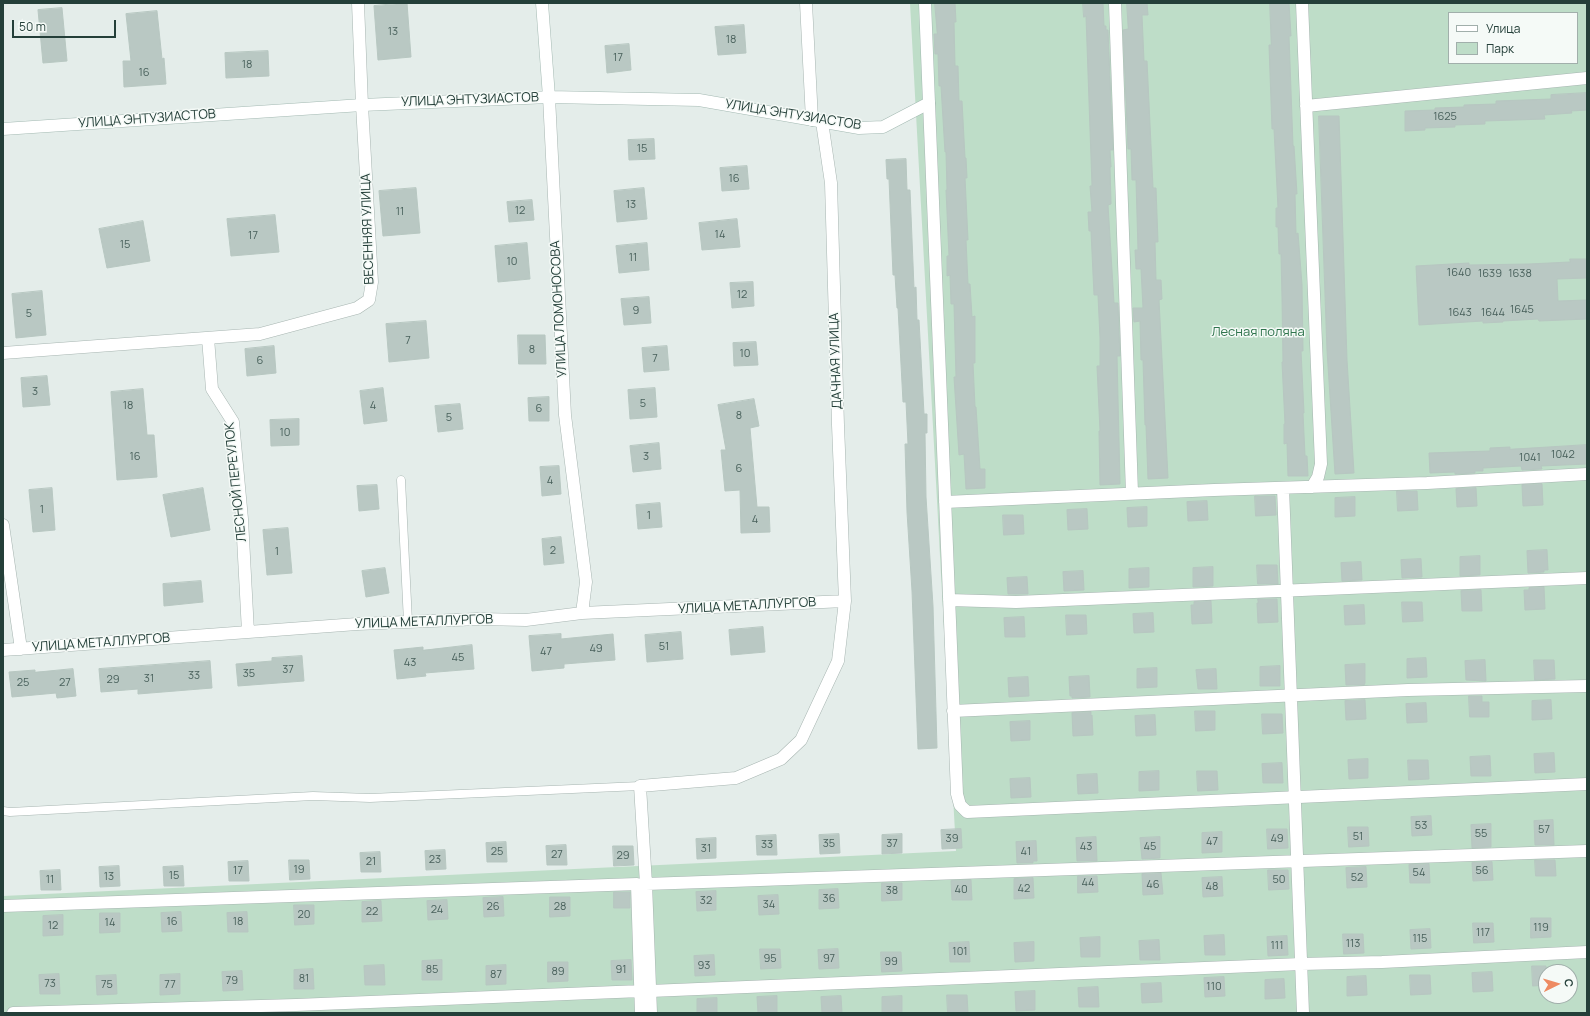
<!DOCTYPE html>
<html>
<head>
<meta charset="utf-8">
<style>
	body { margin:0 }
	#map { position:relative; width:1590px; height:1016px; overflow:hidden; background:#e4edea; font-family:Manrope,sans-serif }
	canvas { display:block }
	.frame { position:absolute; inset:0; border:4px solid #243f39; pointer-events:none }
	.legend { position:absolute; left:1448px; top:12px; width:130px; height:52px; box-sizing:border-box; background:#f5faf7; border:1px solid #a1afab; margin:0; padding:5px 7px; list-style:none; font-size:12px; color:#243f39 }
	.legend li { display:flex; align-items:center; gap:8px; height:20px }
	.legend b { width:20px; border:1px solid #a1afab }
	.north { position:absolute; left:1538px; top:964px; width:40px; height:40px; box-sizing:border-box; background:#f5faf7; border:1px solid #a1afab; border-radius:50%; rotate:85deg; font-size:11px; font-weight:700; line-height:16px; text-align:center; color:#243f39 }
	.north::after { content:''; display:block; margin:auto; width:14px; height:18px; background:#ee8b62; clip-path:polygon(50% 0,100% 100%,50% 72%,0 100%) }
	.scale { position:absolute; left:12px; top:20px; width:104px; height:18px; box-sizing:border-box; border:2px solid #243f39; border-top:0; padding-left:5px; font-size:12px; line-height:14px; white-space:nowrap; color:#243f39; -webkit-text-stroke:3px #f5faf7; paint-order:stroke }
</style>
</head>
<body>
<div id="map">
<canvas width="1590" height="1016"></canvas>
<div class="frame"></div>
<ul class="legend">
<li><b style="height:5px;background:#fff"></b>Улица</li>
<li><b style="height:11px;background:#beddc8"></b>Парк</li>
</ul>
<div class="north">С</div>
<div class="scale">50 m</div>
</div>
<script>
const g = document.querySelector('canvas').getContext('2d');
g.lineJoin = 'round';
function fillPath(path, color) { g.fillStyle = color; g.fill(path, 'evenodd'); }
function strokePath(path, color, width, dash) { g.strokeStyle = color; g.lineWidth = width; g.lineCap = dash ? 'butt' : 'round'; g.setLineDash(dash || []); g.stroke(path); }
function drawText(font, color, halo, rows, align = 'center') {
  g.font = font + ' Manrope,sans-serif'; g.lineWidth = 3; g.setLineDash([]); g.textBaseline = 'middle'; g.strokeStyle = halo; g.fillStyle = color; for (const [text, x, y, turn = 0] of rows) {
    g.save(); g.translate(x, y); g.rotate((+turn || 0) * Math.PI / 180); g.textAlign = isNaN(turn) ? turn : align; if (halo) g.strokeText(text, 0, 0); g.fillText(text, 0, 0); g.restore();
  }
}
fillPath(new Path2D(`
	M910,3H1587V1013H3V896L956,851ZM1449,13H1577V63H1449ZM1546,972H1570V996H1546Z`), '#beddc8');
const building = new Path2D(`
	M407,3L411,57L378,60L374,6Z
	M935,3H955L956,22H954L955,66H958L959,101H962L965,158H966L967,178H965L968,240H966L968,284H970L972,317L975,316V363H973L975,407H976L980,469H985V488L966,489L964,454L959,455L954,377H956L954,304H951L950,275L947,276V256H949L946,190H947L946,152H945L941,86H939L938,54H935L934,34H937Z
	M1083,3H1103L1104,26H1106V30H1108L1113,150H1110L1111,167H1110L1111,204L1108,205L1114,303H1118L1120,356H1117L1120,484L1100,485L1099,431H1100L1097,366H1100V338L1098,295H1094L1091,231H1089L1088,212H1092L1090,186H1092L1086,16L1084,17Z
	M1127,3H1147L1148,15H1142L1144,61H1147L1153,188H1156L1158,242H1155L1156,280H1161L1162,299L1159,300L1168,478L1148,479L1146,425H1145L1143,360H1141L1140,321L1134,322L1133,308H1143L1141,269H1136L1135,250H1138L1136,180H1132L1131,149H1128L1123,30L1128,29Z
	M1270,3H1289L1291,36H1289L1293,146H1294L1297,194H1295L1296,234L1298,233L1302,285L1303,351H1301L1304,413H1303L1305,456H1307L1308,476H1288L1287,443L1284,444V424H1285L1282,362H1283L1282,298L1281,254H1279L1278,227H1276V208H1278L1274,129H1272L1269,45H1271Z
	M62,8L67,61L43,63L38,10Z
	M157,11L162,59L164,58L166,84L124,87L123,61H131L126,14Z
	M744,25L746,53L718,55L715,27Z
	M629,44L631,70L607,73L605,46Z
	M268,51L269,76L226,78L225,53Z
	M1587,93V110L1571,111L1572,113L1544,115L1545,119L1485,121V124L1455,125V127L1425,128V130L1405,131V111L1435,110V108L1464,107V105L1496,104V101L1551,99V95Z
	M1319,116H1339L1347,360L1354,473L1335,474L1327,350Z
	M654,139L655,159L629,160L628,140Z
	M906,159L907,190H910L914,288L916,287L917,320H919L924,414H927V433H925L926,497L933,606L937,748L918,749L912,591L907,512L905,444H908L906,402H903L898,308H897L895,275H893L889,179H887L886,160Z
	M747,166L749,189L722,191L720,168Z
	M416,188L420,233L383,236L379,191Z
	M644,188L647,219L617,222L614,191Z
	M532,200L534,220L509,222L507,202Z
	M275,215L279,252L231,256L227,219Z
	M737,219L740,247L702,250L699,223Z
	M143,221L150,261L107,268L99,229Z
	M527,243L530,279L498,282L495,246Z
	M647,243L649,270L619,273L616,246Z
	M1570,259H1587V278L1557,279L1558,301L1587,300V319L1539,321L1538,319L1503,321V322L1483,323V321L1419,325L1416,266L1469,263V265L1529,264L1570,262Z
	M753,282L754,306L732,308L730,283Z
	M42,291L46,335L16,338L12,294Z
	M649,297L651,323L624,325L621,299Z
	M426,321L429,358L389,362L386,324Z
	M518,335H545L546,364H519Z
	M756,342L758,365L734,366L733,343Z
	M274,346L276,373L247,376L245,349Z
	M667,346L669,370L644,372L642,348Z
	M47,376L50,405L23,407L21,378Z
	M383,388L387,421L364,424L360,391Z
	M655,388L657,417L630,419L628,390Z
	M143,389L147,435H154L157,477L117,480L111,392Z
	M549,397V421H529L528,398Z
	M754,399L759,426L750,428L757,507H769L770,532L741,533L740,490L725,491L721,450H726L718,405Z
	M460,404L463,429L438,432L435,406Z
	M299,419V445L271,446L270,420Z
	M659,443L661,469L633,472L630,446Z
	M1587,445V464L1541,466L1542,469L1522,470L1521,466L1483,468V471H1475V473L1455,474V472L1430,473L1429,453L1490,451V448L1510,447V449Z
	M559,466L561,494L542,496L540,467Z
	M1542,484L1543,505L1523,506L1522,485Z
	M377,485L379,509L359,511L357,486Z
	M52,488L55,530L33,532L29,490Z
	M203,488L210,530L171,537L163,495Z
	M1476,488L1477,506L1457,507L1456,489Z
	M1397,491H1417L1418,510L1398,511Z
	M1255,496H1275L1276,515L1256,516Z
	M1355,497V516L1335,517V498Z
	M1207,501L1208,520L1188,521L1187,502Z
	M660,503L662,527L638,529L636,505Z
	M1147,507V526L1128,527L1127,508Z
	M1087,509L1088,529L1068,530L1067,510Z
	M1003,515H1023L1024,534L1004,535Z
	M288,528L292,573L267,575L263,530Z
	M561,537L564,563L544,565L542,539Z
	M1547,550L1548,570H1544V572L1528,573L1527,551Z
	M1480,556V575L1460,576V557Z
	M1421,559L1422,577L1402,578L1401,560Z
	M1361,562L1362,580L1342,581L1341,563Z
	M1257,565H1277L1278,584H1258Z
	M1213,567V586L1193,587V568Z
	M385,568L389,593L366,597L362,571Z
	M1149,568V587L1129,588V569Z
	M1083,571L1084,590L1064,591L1063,572Z
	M1027,577L1028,594H1008L1007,578Z
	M201,581L203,602L164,606L163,584Z
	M1544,587L1545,609L1525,610L1524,590H1529V588Z
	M1481,590L1482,611H1462L1461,591Z
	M1258,599H1277L1278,622L1258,623L1257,603H1258Z
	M1211,601L1212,623L1192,624L1191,605H1194V602Z
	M1402,602H1422L1423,621L1403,622Z
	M1364,605L1365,624L1345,625L1344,606Z
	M1153,613L1154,632L1134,633L1133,614Z
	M1066,615H1086L1087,634L1067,635Z
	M1024,617L1025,637H1005L1004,618Z
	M763,627L765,652L731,655L729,630Z
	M681,632L683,659L647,662L645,635Z
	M561,634V639L613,634L615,660L564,664V668L532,671L529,636Z
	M472,645L474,669L425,673L426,676L397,679L394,650L423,647V650Z
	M302,656L304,681L238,686L236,664L272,661V658Z
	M1426,658L1427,677L1407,678V659Z
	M1485,660L1486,681L1466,680L1465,661Z
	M1534,660H1554L1555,679L1535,680Z
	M210,661L212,688L138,694V689L101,692L99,669Z
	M1365,664V683L1364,685H1346L1345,665Z
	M1280,666V686H1260V667Z
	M1157,668V687L1137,688V669Z
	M73,669L76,696L57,698L56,693L12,697L9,672L35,670V672Z
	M1216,669L1217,689H1198L1196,670Z
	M1089,676L1090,697L1072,698V696H1070L1069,677Z
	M1028,677L1029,696L1009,697L1008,678Z
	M1469,696H1482V702H1489V717H1470Z
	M1365,700L1366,719L1346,720L1345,701Z
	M1551,700L1552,719L1532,720V701Z
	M1426,703L1427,722L1407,723L1406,704Z
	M1195,711H1215V730L1196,731Z
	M1091,712V716L1092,715L1093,735L1073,736L1072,713Z
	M1262,714H1282L1283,733L1263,734Z
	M1155,715L1156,735L1136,736L1135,716Z
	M1030,721V740L1011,741L1010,722Z
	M1554,753L1555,772L1535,773L1534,754Z
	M1490,756L1491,776H1471L1470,757Z
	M1368,759V778L1349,779L1348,760Z
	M1408,760H1428L1429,779L1409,780Z
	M1282,763L1283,783H1263L1262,764Z
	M1159,771V790L1139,791V772Z
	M1197,771H1217L1218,790L1198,791Z
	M1097,774L1098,793L1078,794L1077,775Z
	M1030,778L1031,797L1011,798L1010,779Z
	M1431,816L1432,835L1412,836L1411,817Z
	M1553,820L1554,845H1535L1534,821Z
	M1491,824V847L1472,848L1471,825Z
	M1348,827H1368L1369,846L1349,847Z
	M961,829L962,848L942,849L941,830Z
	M1267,829H1287L1288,848L1268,849Z
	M1222,832V852L1202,853V833Z
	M839,834L840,853L820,854L819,835Z
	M902,834V853L882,854V835Z
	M776,835L777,855H757L756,836Z
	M1096,837L1097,861H1077L1076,838Z
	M1160,837V858L1142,859L1140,838Z
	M716,838V858L697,859L696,839Z
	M1036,841L1037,861H1033V863H1017L1016,842Z
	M506,842L507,862H487L486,843Z
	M566,845L567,865H547L546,846Z
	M613,846H633L634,865L614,866Z
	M445,850L446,869L426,870L425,851Z
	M380,852L381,872H361L360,853Z
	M289,860H309L310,879L290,880Z
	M1535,860H1555L1556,876H1536Z
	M248,861L249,881H229L228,862Z
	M1492,862L1493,880L1473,881L1472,863Z
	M1429,864L1430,883H1410L1409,865Z
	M119,866L120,886L100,887L99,867Z
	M183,866L184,886H164L163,867Z
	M1366,867L1367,887L1347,888L1346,868Z
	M60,870L61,890H41L40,871Z
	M1268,870H1288L1289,889L1269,890Z
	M1161,873L1163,894L1143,895L1142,874Z
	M1078,876H1097L1098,892L1078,893Z
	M1222,877L1223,896L1203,897L1202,878Z
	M1033,878L1034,898L1014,899V879Z
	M971,880L972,900H952L951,881Z
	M882,883H902V900L882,901Z
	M838,889L839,908L819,909V890Z
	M716,891V910L697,911L696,892Z
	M614,892H630V908H614Z
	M778,895L779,914L759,915L758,896Z
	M503,897L504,916L484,917L483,898Z
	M550,897H570V916L550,917Z
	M447,900L448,919L428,920L427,901Z
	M381,901L382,921L362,922V902Z
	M294,905H314V924L295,925Z
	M181,912L182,931L162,932L161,913Z
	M247,912L248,932H228L227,913Z
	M100,913H120V932L100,933Z
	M63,915V935L43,936V916Z
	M1531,918H1551V937L1531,938Z
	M1473,923H1493L1494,942L1474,943Z
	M1430,929L1431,948L1411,949L1410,930Z
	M1343,934H1363L1364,953L1344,954Z
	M1224,935L1225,955H1205L1204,936Z
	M1287,936L1288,955L1268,956L1267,937Z
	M1100,937V957H1081L1080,938Z
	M1159,940L1160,960H1140L1139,941Z
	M969,942L970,962H950L949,943Z
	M1034,942V961L1015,962L1014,943Z
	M760,949H780L781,968L761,969Z
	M838,949L839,968L819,969L818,950Z
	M881,952H901L902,971L882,972Z
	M714,955L715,975L695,976L694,956Z
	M442,960V980H422V961Z
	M631,960L632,980H612L611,961Z
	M548,962H568V981L548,982Z
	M384,965L385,985H365L364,966Z
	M506,965V984L486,985V966Z
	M1532,966H1546V985L1533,986Z
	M313,969L314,989H294V970Z
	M242,971L243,990L223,991L222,972Z
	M1492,972L1493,991L1473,992L1472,973Z
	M59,974L60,994H40L39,975Z
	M180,974V994L160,995V975Z
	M116,975L117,994L97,995L96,976Z
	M1410,975H1430L1431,994L1411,995Z
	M1366,976L1367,995L1347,996V977Z
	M1224,977L1225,996L1205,997L1204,978Z
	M1284,979L1285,998L1265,999V980Z
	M1161,983L1162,1002L1142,1003L1141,984Z
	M1098,987L1099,1007H1079L1078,988Z
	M1035,991V1010L1016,1011L1015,992Z
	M947,995H967L968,1013H948Z
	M777,996V1013H758L757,997Z
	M841,996L842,1013H822L821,997Z
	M902,996V1013H882V997Z
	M717,998V1013H697V999Z`);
fillPath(building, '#b9c8c3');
strokePath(building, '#b7c7c1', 1);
const lane = new Path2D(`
	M401,480L408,622
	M3,811L10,812L313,796L370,798L640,786`);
const street = new Path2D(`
	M806,3L812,120
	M1115,3L1132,493
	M1302,3L1321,464L1318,477L1312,487
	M549,97L565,415L586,582L582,613
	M929,103L957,794L960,805L967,812L1587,784
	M1306,106L1587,78
	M208,338L212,389L233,422L242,519L248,632
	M3,353L260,334L357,308L369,300L372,282L362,105L358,3
	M1283,488L1303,1013
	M945,502L1214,490L1427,483L1587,474
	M3,525L21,649
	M949,600L1016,602L1587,578
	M3,650L357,624L479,619L526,620L582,613L845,601
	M953,711L1408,690L1587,686
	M646,884L1587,851
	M3,906L637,884L641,1013
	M650,991L1301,964L1382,962L1587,952
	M13,1013L296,1005L641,991
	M651,1013L646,884L640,786L736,778L781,759L801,740L838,661L845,601L838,425L831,183L822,122`);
const secondary = new Path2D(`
	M542,3L549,97
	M3,129L362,105L549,97L699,100L859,128L883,127L929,103L925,3`);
strokePath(lane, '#a7b5b1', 9);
strokePath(street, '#a7b5b1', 13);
strokePath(secondary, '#a3b9b2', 13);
strokePath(lane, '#fff', 8);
strokePath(street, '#fff', 12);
strokePath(secondary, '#fff', 12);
drawText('11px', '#49615c', null, [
	["13",393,32],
	["18",731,40],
	["17",618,58],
	["18",247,65],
	["16",144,73],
	["1625",1445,117],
	["15",642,149],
	["16",734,179],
	["13",631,205],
	["12",520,211],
	["11",400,212],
	["14",720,235],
	["17",253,236],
	["15",125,245],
	["11",633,258],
	["10",512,262],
	["1640",1459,273],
	["1639",1490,274],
	["1638",1520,274],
	["12",742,295],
	["1645",1522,310],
	["9",636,311],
	["1643",1460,313],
	["1644",1493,313],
	["5",29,314],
	["7",408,341],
	["8",532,350],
	["10",745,354],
	["7",655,359],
	["6",260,361],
	["3",35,392],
	["5",643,404],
	["18",128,406],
	["4",373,406],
	["6",539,409],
	["8",739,416],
	["5",449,418],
	["10",285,433],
	["1042",1563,455],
	["16",135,457],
	["3",646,457],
	["1041",1530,458],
	["6",739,469],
	["4",550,481],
	["1",42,510],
	["1",649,516],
	["4",755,520],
	["2",553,551],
	["1",277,552],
	["51",664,647],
	["49",596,649],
	["47",546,652],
	["45",458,658],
	["43",410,663],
	["37",288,670],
	["35",249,674],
	["33",194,676],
	["31",149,679],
	["29",113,680],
	["25",23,683],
	["27",65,683],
	["53",1421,826],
	["57",1544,830],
	["55",1481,834],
	["51",1358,837],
	["39",952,839],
	["49",1277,839],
	["47",1212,842],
	["35",829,844],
	["37",892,844],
	["33",767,845],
	["43",1086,847],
	["45",1150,847],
	["31",706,849],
	["25",497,852],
	["41",1026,852],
	["27",557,855],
	["29",623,856],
	["23",435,860],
	["21",371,862],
	["19",299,870],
	["17",238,871],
	["56",1482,871],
	["54",1419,873],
	["15",174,876],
	["13",109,877],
	["52",1357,878],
	["11",50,880],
	["50",1279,880],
	["44",1088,883],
	["46",1153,885],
	["48",1212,887],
	["42",1024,889],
	["40",961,890],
	["38",892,891],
	["36",829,899],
	["32",706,901],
	["34",769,905],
	["26",493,907],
	["28",560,907],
	["24",437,910],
	["22",372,912],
	["20",304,915],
	["16",172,922],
	["18",238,922],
	["14",110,923],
	["12",53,926],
	["119",1541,928],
	["117",1483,933],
	["115",1420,939],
	["113",1353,944],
	["111",1277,946],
	["101",960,952],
	["95",770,959],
	["97",829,959],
	["99",891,962],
	["93",704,966],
	["85",432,970],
	["91",621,970],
	["89",558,972],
	["87",496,975],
	["81",304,979],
	["79",232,981],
	["73",50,984],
	["75",107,985],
	["77",170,985],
	["110",1214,987]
]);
drawText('13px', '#243f39', '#f5faf7', [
	["УЛИЦА ЭНТУЗИАСТОВ",470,100,-2],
	["УЛИЦА ЭНТУЗИАСТОВ",793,115,9],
	["УЛИЦА ЭНТУЗИАСТОВ",147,119,-4],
	["ВЕСЕННЯЯ УЛИЦА",368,229,-92],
	["УЛИЦА ЛОМОНОСОВА",559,309,-93],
	["ДАЧНАЯ УЛИЦА",836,361,-92],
	["ЛЕСНОЙ ПЕРЕУЛОК",236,482,-96],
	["УЛИЦА МЕТАЛЛУРГОВ",747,606,-3],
	["УЛИЦА МЕТАЛЛУРГОВ",424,622,-2],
	["УЛИЦА МЕТАЛЛУРГОВ",101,643,-4]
]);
drawText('13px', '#2f744d', '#f5faf7', [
	["Лесная поляна",1258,332]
]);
</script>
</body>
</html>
